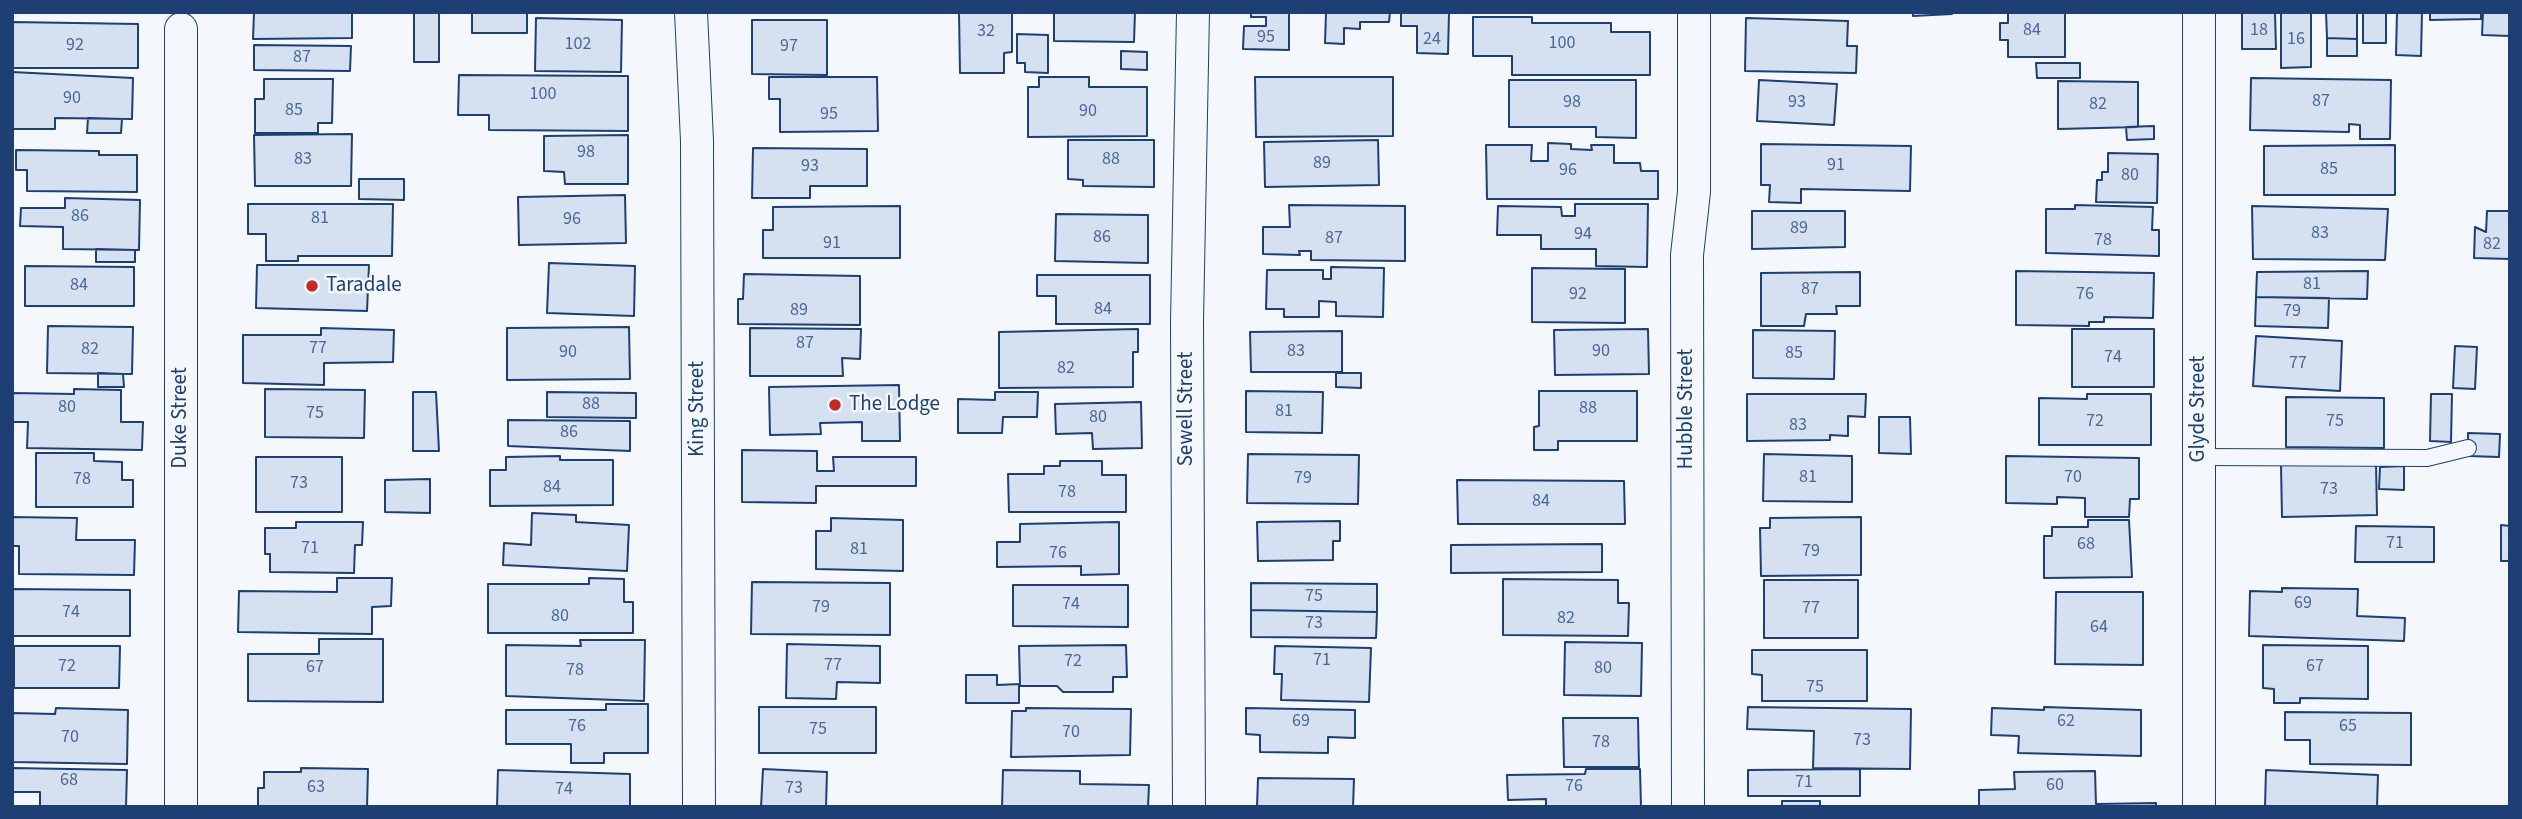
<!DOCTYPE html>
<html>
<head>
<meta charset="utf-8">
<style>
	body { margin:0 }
	#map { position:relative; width:2522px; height:819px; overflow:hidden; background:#f4f7fb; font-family:"Source Sans 3",sans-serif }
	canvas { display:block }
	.frame { position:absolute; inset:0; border:14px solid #1d3f73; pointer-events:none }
</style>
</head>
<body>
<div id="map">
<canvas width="2522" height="819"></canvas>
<div class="frame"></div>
</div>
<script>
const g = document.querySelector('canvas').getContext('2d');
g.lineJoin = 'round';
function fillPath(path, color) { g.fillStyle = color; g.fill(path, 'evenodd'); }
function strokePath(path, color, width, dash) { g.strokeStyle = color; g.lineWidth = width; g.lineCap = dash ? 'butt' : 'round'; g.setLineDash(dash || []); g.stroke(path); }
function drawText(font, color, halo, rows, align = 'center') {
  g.font = font + ' "Source Sans 3",sans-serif'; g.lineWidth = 5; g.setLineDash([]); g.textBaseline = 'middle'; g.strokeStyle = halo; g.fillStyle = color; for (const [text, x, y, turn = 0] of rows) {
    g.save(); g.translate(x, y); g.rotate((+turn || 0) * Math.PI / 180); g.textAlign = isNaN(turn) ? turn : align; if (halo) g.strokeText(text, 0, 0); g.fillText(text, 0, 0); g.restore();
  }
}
const building = new Path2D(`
	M254,12H352V38L253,39Z
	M414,12H439V62H414Z
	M472,12H527V33H472Z
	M959,12H1012V52L1004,53V73H960Z
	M1054,12H1135L1134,42L1054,41Z
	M1251,12H1289V50L1243,49L1244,26H1266V17H1251Z
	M1390,12L1389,22H1360V29L1344,28V44L1325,43L1326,13Z
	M1401,12L1449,13L1448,54L1417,53V26H1401Z
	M1913,12H1952V14L1913,16Z
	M2008,12H2065V57H2008V40H2000V23H2008Z
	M2242,12H2275L2276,49H2242Z
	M2281,12H2311V67L2281,68Z
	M2326,12H2357V39L2327,38Z
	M2363,12H2386V43H2363Z
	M2397,12H2422L2421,56L2396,55Z
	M2430,12H2481V19L2430,20Z
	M2483,12H2510V36L2482,35Z
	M1473,17H1532V23H1611V32H1650V75H1512V56H1473Z
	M536,18L622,20L621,72L535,71Z
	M1746,18L1848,21L1847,46H1857L1856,73L1745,71Z
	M752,20H827V75L752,74Z
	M12,22L138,24V68H12Z
	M1017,34L1048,35V73L1025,72V63H1017Z
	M2327,38L2357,39V56H2327Z
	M254,45L351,46L350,71L254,70Z
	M1121,51L1147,52V70L1121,69Z
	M2036,63H2080V78H2037Z
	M12,72L133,78L132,119L55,118V129H12Z
	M459,75L628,76V131L489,130V115H458Z
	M769,77H877L878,131L780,132V99H769Z
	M1039,77H1089V87H1147V136L1028,137V87H1039Z
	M1255,77H1393V136L1256,137Z
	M2251,78L2391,80L2390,139H2360V125L2349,124V132L2250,130Z
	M264,79H333L332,123H318V133H255V99H264Z
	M1509,80H1636V138L1596,137V127H1509Z
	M1759,80L1837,84L1834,125L1757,121Z
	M2058,81L2138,82V127L2058,129Z
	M88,118L122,119L121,133H87Z
	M2154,126V139L2127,140L2126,127Z
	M352,134L351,186H255L254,135Z
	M628,135V184H565L564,172L544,171V136Z
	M1068,140H1154V187L1083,186V180L1068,179Z
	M1378,140L1379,185L1265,187L1264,142Z
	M1548,143L1571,144V149L1592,150L1591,145H1614V163H1640L1641,171H1658V199H1487L1486,145H1532L1531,161H1548Z
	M1761,144L1911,146L1910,191L1801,189V203L1769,202L1770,185H1761Z
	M2395,145V195H2264V146Z
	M753,148L867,149V186H810V198H752Z
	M16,150L99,151V155H137V192L27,191V170H16Z
	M2108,153L2158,154L2157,203L2096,202L2097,180H2102V172H2108Z
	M359,179H404V200L359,199Z
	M625,195L626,243L519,245L518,197Z
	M65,198L140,200L139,250L63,249V227L20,226L21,208H65Z
	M248,204H393L392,256H298V261H266V234H248Z
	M1575,204H1648L1647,267L1596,266V249H1541V235H1497L1498,206L1561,207L1562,216H1575Z
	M1289,205L1405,206V261L1311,260V251H1299L1300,255L1263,254V227H1290Z
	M2075,205L2153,207L2152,230H2159V256L2046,253V209H2075Z
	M900,206V258H763V230H773V207Z
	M2252,206L2388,209L2385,260L2253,259Z
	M1752,211H1845V247L1752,249Z
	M2487,211H2510V259L2474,258L2475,227L2486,232Z
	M1056,214L1148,215V263L1055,261Z
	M96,249L135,250V262H96Z
	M549,263L635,266L634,316L547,313Z
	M257,265H369L367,311L256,308Z
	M25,266L134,267V306H25Z
	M1331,267L1384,268L1383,317L1336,316V302L1319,301V317H1284V309H1266L1267,270H1323V279H1331Z
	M1532,268L1625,269V323L1532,322Z
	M2016,271L2154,273L2153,318L2104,317V322H2089V326L2016,325Z
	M2368,271L2367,299L2256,297L2257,272Z
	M1860,272V306H1836L1837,314H1806L1804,326H1761V273Z
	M744,274L860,276V325L738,324V299H743Z
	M1037,275H1150V324H1056V296H1037Z
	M2256,297L2329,298L2328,328L2255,326Z
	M48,326L133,327L132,374L47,373Z
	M629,327L630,379L507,380V328Z
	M321,328L394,330L393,362L324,363V385L243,383V335H321Z
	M750,328L861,329L860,359L842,358L843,376H750Z
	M1138,329V352H1133V387L999,388V332Z
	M1648,329L1649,374L1555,375L1554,330Z
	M2072,329H2154V387H2072Z
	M1753,330L1835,331L1834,379L1753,378Z
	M1342,331V372H1251L1250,332Z
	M2256,336L2342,341L2340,391L2253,386Z
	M2455,346L2477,347L2475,389L2453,388Z
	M98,373L123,374L124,387H98Z
	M1336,373H1361V388L1336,387Z
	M899,385L900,441H862V422L820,423L821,434L770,435L769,387Z
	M74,389L121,390V422H143L142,450L27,448L28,422H12V393L74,394Z
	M265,389L365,390L364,438L265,437Z
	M1246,391L1323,392L1322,433L1246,432Z
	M1539,391H1637V441H1558V450H1534V427L1539,426Z
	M413,392H436L439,451H413Z
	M547,392L636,393V418L547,417Z
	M995,392H1038L1037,417H1003L1002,433H958V399L995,400Z
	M1747,394H1866L1865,417L1848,416V436L1830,435V440L1747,441Z
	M2087,394H2151V445H2039V398L2087,399Z
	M2431,394H2452L2451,442L2430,441Z
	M2286,397L2384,398V448L2286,447Z
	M1141,402L1142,448L1093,449L1092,433L1056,434L1055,404Z
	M1879,417H1910L1911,454L1879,453Z
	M508,420L630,421V451L508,446Z
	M2468,433L2500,434L2499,457L2468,456Z
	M742,450L817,451V471H834L833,457H916V486H816V503L742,502Z
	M36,453H94V461L122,462V480H133V507H36Z
	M1248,454L1359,455L1358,504L1247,503Z
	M1764,454L1852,456V502L1763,501Z
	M560,456V460H613V505L490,506V470H506V457Z
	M2006,456L2139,458V499H2130L2129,517H2085V498L2057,497V504L2006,503Z
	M256,457H342V512H256Z
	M1060,461H1102V475H1126V512H1009L1008,474H1044V466H1060Z
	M2376,463L2377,515L2282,517L2281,465Z
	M2404,466V490L2379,489L2380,467Z
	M430,479V513L385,512V480Z
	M1457,480L1624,481L1625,524H1458Z
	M532,513L576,515V522L629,525L627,571L503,565L504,543L531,545Z
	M12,517L77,518L76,540H135L134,575L19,574V546H12Z
	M1861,517V575L1761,576L1760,528H1770V518Z
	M831,518L903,520V571L816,569V531H831Z
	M2088,520H2129L2132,577L2044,578V536H2052V527H2088Z
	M1340,521V541H1333V560L1258,561L1257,522Z
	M296,522H363L362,545H355L354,573L270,572V554H265V528H296Z
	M1119,522V574L1081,575V566L997,567V542H1020V524Z
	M2501,525L2510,526V561H2501Z
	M2356,526L2434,527V562H2355Z
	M1602,544V572L1451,573V545Z
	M337,578H392L391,606L372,607V634L238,632L239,591L337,592Z
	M589,578L624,579V602H633V633H488V584H589Z
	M1503,579L1618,580V603H1629L1628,636L1503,635Z
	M1764,580H1858V638H1764Z
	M752,582L890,583V635L751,634Z
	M1251,583L1377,584V612L1251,610Z
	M1013,585H1128V627L1013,626Z
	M2282,588L2358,589L2357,616L2405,618L2404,641L2249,636L2250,591L2282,592Z
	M12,589L130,590V636H12Z
	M2056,592H2143V665L2055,664Z
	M1251,610L1377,612L1376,638L1251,637Z
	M319,639H383V702L248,701V654H319Z
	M580,640H645L644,701L506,696V645L581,646Z
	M1565,642L1642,643L1641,696L1564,695Z
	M787,644L880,646V683L837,682L836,699L786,698Z
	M1126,645L1127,677H1113V692H1063L1057,686H1020L1019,646Z
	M2263,645L2368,646V699L2300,698V703H2274V689L2263,688Z
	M14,646H120L119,688H14Z
	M1275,646L1371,648L1369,702L1281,700L1282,674H1274Z
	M1752,650H1867V701H1762V675L1752,674Z
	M966,675H997V685L1019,684V703H966Z
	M606,704H648V753H604V763H571V744H506V710H606Z
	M759,707H876V753H759Z
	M1748,707L1911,709L1910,769L1813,768L1814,731L1747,729Z
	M2044,707L2141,710V756L2018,753L2019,736L1991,735L1992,708L2044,710Z
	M56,708L128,710L127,764L12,762V713L55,714Z
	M1026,708L1131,709L1130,755L1011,757L1012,711H1026Z
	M1246,708L1355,710V738L1328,737V753L1260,752V735L1246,734Z
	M2285,712L2411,713V765L2310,764V740H2285Z
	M1563,718H1638L1639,767H1564Z
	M12,768L127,770L126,807H40V792H12Z
	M301,768L368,769L367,807H258V788H264V772H301Z
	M763,769L827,772L826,807H761Z
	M1586,769H1640L1641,807H1546V799L1508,800L1507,775L1585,774Z
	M1860,769V796H1748V770Z
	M498,770L630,774V807H497Z
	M1003,770L1080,771V784L1149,785L1148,807H1002Z
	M2266,770L2378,775L2377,807H2265Z
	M2095,771L2096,804L2156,803V807H1979V790L2015,789L2014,772Z
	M1258,778L1354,779L1353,807H1257Z
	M1782,801H1820V807H1782Z`);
fillPath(building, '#d5e0f0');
strokePath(building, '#1d3f73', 2);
const lane = new Path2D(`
	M2199,457L2427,458L2468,448`);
const street = new Path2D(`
	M691,12L697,141L699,807
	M2199,12V807
	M181,29V807
	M1189,807L1187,321L1193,12
	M1688,807L1687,255L1694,192V12`);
strokePath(lane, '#1d3f73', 18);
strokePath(street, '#1d3f73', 34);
strokePath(lane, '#f4f7fb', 16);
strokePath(street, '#f4f7fb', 32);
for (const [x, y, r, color] of [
	[312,286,7,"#c62828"],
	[835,405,7,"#c62828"]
]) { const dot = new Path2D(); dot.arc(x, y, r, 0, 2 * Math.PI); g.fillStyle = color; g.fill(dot); strokePath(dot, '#f4f7fb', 2.5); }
drawText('18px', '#4b6792', null, [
	["84",2032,31],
	["18",2259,31],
	["32",986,32],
	["95",1266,38],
	["24",1432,40],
	["16",2296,40],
	["100",1562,44],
	["102",578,45],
	["92",75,46],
	["97",789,47],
	["87",302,58],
	["100",543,95],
	["90",72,99],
	["87",2321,102],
	["98",1572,103],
	["93",1797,103],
	["82",2098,105],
	["85",294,111],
	["90",1088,112],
	["95",829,115],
	["98",586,153],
	["83",303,160],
	["88",1111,160],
	["89",1322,164],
	["91",1836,166],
	["93",810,167],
	["85",2329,170],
	["96",1568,171],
	["80",2130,176],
	["86",80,217],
	["81",320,219],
	["96",572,220],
	["89",1799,229],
	["83",2320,234],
	["94",1583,235],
	["86",1102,238],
	["87",1334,239],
	["78",2103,241],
	["91",832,244],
	["82",2492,245],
	["81",2312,285],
	["84",79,286],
	["87",1810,290],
	["92",1578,295],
	["76",2085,295],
	["84",1103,310],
	["89",799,311],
	["79",2292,312],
	["87",805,344],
	["77",318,349],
	["82",90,350],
	["83",1296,352],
	["90",1601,352],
	["90",568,353],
	["85",1794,354],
	["74",2113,358],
	["77",2298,364],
	["82",1066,369],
	["88",591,405],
	["80",67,408],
	["88",1588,409],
	["81",1284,412],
	["75",315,414],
	["80",1098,418],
	["72",2095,422],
	["75",2335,422],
	["83",1798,426],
	["86",569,433],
	["81",1808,478],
	["70",2073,478],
	["79",1303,479],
	["78",82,480],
	["73",299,484],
	["84",552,488],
	["73",2329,490],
	["78",1067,493],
	["84",1541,502],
	["71",2395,544],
	["68",2086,545],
	["71",310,549],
	["81",859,550],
	["79",1811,552],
	["76",1058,554],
	["75",1314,597],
	["69",2303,604],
	["74",1071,605],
	["79",821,608],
	["77",1811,609],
	["74",71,613],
	["80",560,617],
	["82",1566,619],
	["73",1314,624],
	["64",2099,628],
	["71",1322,661],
	["72",1073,662],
	["77",833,666],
	["72",67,667],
	["67",2315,667],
	["67",315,668],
	["80",1603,669],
	["78",575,671],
	["75",1815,688],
	["69",1301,722],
	["62",2066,722],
	["76",577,727],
	["65",2348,727],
	["75",818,730],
	["70",1071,733],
	["70",70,738],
	["73",1862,741],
	["78",1601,743],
	["68",69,781],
	["71",1804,783],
	["60",2055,786],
	["76",1574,787],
	["63",316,788],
	["73",794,789],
	["74",564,790]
]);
drawText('21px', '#1d3f73', '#f4f7fb', [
	["Taradale",326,286],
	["The Lodge",849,405]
], 'left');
drawText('21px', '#1d3f73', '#f4f7fb', [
	["King Street",698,409,-90],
	["Sewell Street",1187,409,-90],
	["Hubble Street",1687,409,-90],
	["Glyde Street",2199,409,-90],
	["Duke Street",181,418,-90]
]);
</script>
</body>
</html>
